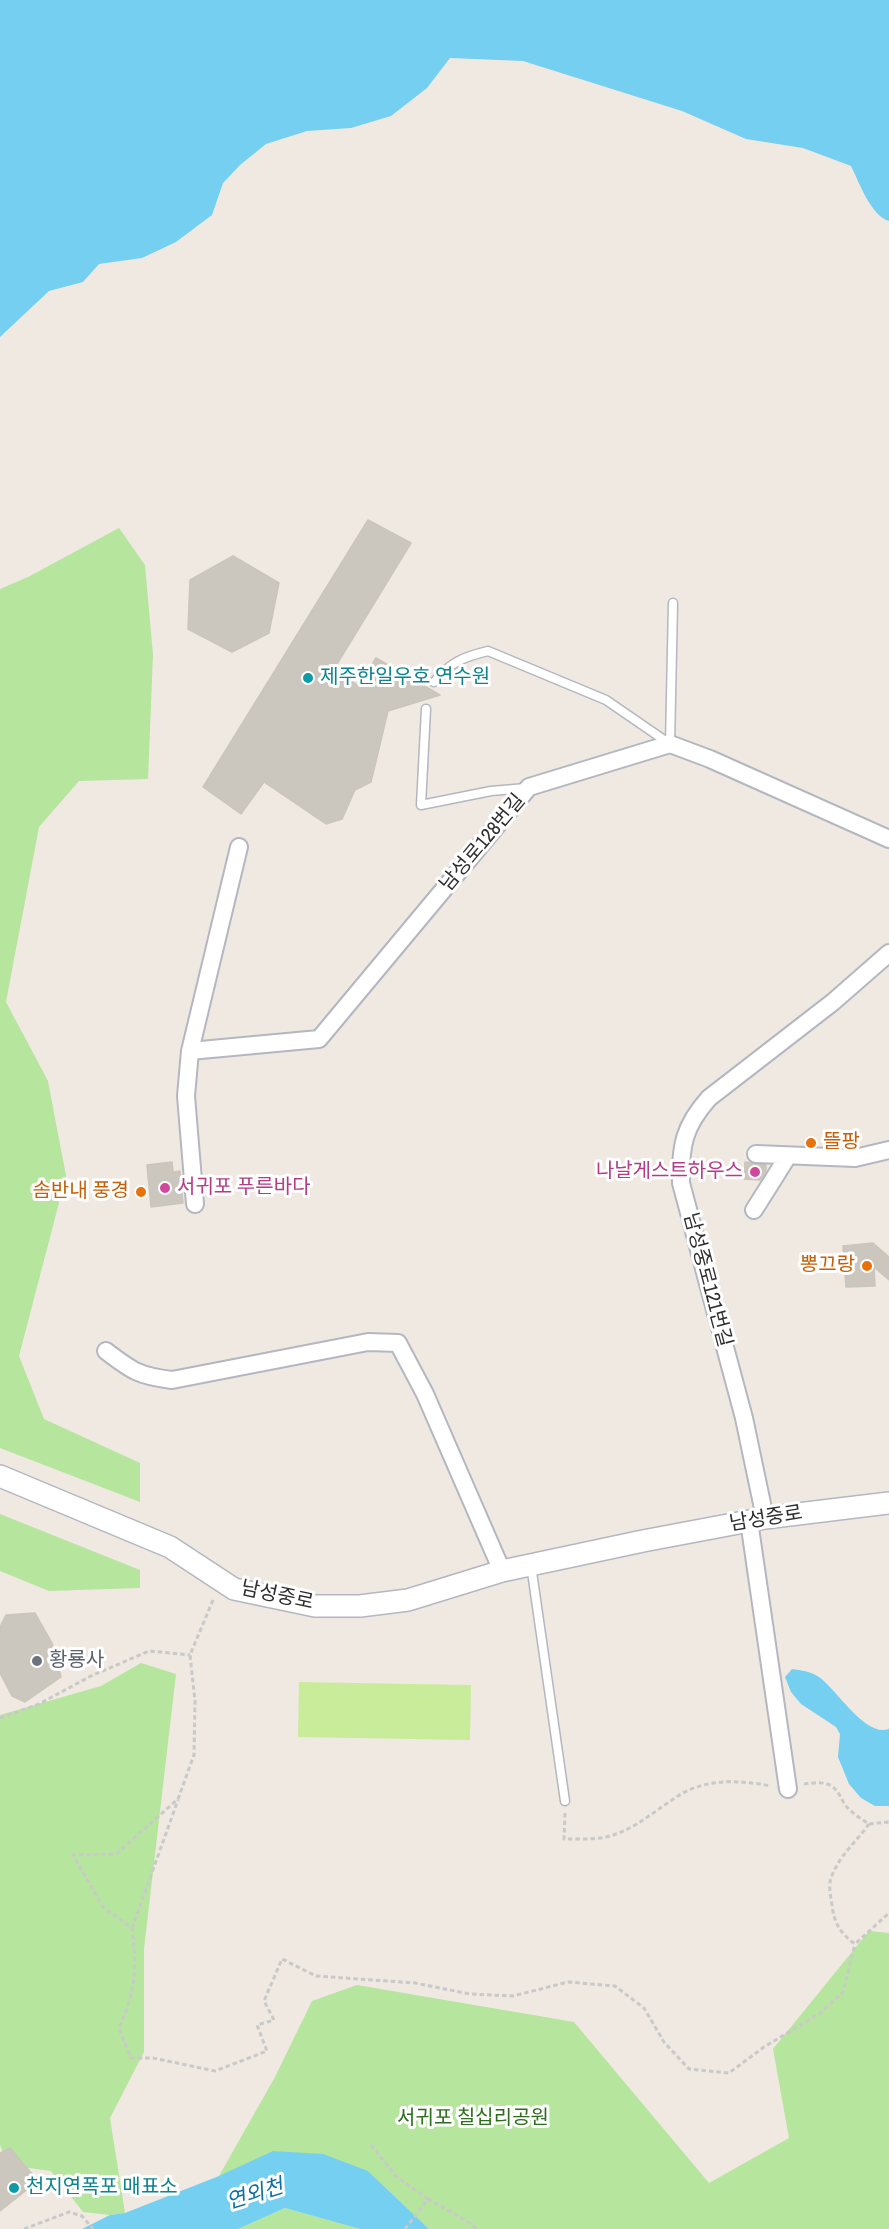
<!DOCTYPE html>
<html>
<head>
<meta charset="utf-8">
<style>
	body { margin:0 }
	canvas { display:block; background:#efe9e1 }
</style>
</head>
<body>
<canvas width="889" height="2229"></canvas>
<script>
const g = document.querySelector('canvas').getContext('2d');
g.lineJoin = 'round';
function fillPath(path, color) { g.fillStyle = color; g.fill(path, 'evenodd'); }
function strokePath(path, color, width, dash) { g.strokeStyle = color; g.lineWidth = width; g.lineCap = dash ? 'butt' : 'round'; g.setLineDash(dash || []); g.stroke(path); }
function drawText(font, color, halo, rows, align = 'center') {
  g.font = font + ' "Archivo Narrow","Noto Sans KR",sans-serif'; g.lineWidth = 6; g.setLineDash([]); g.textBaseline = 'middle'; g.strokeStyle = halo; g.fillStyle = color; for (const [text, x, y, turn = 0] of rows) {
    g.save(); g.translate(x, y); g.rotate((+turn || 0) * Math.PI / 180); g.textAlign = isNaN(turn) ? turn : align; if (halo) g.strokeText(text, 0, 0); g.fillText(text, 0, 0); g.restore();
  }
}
fillPath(new Path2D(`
	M119,528L145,565L153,655L148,779L79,781L39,827L6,1002L48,1081L66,1176L19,1356L44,1419L140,1463V1502L0,1448V589L28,577Z
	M0,1514L140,1570V1588L49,1591L0,1571Z
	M141,1663L176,1674L144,1949V2052L110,2118L125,2213L110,2215L83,2212L51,2171L8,2165L0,2145V1715L101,1686Z
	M869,1931L889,1933V2229H429L368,2171L219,2176L275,2077L312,2001L357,1985L574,2022L709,2183L789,2138L773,2049Z
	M285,2208L360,2229H238Z`), '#b6e59e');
fillPath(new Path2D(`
	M299,1682L471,1685L470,1740L298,1737Z`), '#c9ec9a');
fillPath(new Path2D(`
	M0,0H889V221C871,216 859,182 851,166L803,148L746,139L682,111L523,61L450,58L427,88L391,116L351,128L307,131L266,144L240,165L223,183L212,215L176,242L142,258L99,264L83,282L49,291L0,337Z
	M792,1669C801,1670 812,1672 819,1677C837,1690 866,1738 889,1729V1806H875L861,1798L849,1784L838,1757L840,1734L836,1727L801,1704L791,1692L785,1677Z
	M273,2151L323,2154L368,2171L429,2229H360L285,2208L238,2229H82L110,2215L125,2213L219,2176Z`), '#75cff0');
const building = new Path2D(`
	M368,520L411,543L334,669L359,686L376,658L440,695L388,711L371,782L355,790L342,819L326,824L264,782L241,814L203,787Z
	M233,556L279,583L269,633L232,652L188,629L190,580Z
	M172,1162L173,1172L180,1171L183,1203L151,1207L147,1165Z
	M745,1162L766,1165V1171L760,1180L744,1179Z
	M873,1243L889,1257V1280L874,1267L875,1286L846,1287L843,1246Z
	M35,1613L52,1643L61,1677L25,1702L12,1696L0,1673V1627L6,1615Z
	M10,2148L38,2181L0,2211V2153Z`);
fillPath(building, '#cbc7bf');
strokePath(building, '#cbc5ba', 1.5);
const service = new Path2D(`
	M434,682C451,662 463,657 488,651L606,700L670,744
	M426,709L421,805L491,791L526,788
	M670,744L673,603
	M531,1565L565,1801`);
const minor = new Path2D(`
	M190,1051L239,847
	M756,1154L855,1158L889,1150
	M195,1204L186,1096L190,1051L319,1039L529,787L670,744L710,759L889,839
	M754,1210L788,1156
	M106,1351C132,1371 139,1376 172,1380L368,1342L398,1343L425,1394L502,1571
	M765,1518L744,1418L681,1183C680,1146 684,1126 709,1098L833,1002L889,953
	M749,1521L788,1789`);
const tertiary = new Path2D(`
	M0,1476L170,1547L234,1589L315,1606H360L408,1600L502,1571L643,1541L765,1518L889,1503`);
strokePath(service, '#b4b7c1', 11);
strokePath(minor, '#b4b7c1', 20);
strokePath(tertiary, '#b4b7c1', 24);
strokePath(new Path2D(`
	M213,1600L190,1655L195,1701L194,1755L178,1799L116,1854L73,1855L103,1907L132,1928C137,1969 136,1990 119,2028L131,2058H153L215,2071L267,2051L257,2025L274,2020L264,2001L282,1959L316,1976L415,1983L470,1994L513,1996L568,1982L615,1986L644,2008L664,2042L689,2069L729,2073L764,2047L819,2014L843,1992L855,1944
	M0,1718L39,1704L91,1676L149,1651L190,1655
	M804,1784C815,1783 828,1780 836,1790C840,1794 842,1801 846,1806C852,1813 861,1819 869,1824L889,1822
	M565,1813L564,1839C579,1839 596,1840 610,1836C635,1829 656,1810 678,1796C706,1778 739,1780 771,1786
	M869,1824C856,1842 835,1860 830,1882C829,1889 831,1898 832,1905C834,1923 840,1933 855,1944L889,1913
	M132,1928L178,1800
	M371,2145L396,2176L428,2199
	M24,2229L69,2212L82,2216L93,2229
	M405,2229L428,2199L462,2218L477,2229`), '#c9c9c9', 3, [4.5, 3]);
strokePath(service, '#fff', 8);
strokePath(minor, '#fff', 16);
strokePath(tertiary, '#fff', 21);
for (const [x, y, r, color] of [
	[308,678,6,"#0f9aa8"],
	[811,1143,6,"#e8710a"],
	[755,1172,6,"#d1479c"],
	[165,1188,6,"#d1479c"],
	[141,1192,6,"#e8710a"],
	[867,1266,6,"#e8710a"],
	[37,1661,6,"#6b7280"],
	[14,2188,6,"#0f9aa8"]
]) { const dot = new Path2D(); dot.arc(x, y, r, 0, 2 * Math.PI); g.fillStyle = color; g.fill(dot); strokePath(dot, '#fff', 2); }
drawText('20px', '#0d838f', '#fff', [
	["제주한일우호 연수원",320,678],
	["천지연폭포 매표소",26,2188]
], 'left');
drawText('20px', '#2e2e2e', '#fff', [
	["남성로128번길",483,843,-50],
	["남성중로121번길",707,1280,75],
	["남성중로",766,1519,-9],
	["남성중로",277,1596,12]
]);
drawText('20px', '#c56008', '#fff', [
	["뜰팡",823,1143,"left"],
	["솜반내 풍경",129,1192],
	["뽕끄랑",855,1266]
], 'right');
drawText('20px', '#b23c85', '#fff', [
	["나날게스트하우스",743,1172],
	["서귀포 푸른바다",177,1188,"left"]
], 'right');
drawText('20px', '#5b616d', '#fff', [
	["황룡사",49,1661]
], 'left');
drawText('20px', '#2c6e1b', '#fff', [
	["서귀포 칠십리공원",473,2119]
]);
drawText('italic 21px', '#0d6fa3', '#fff', [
	["연외천",255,2195,-17]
]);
</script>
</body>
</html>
